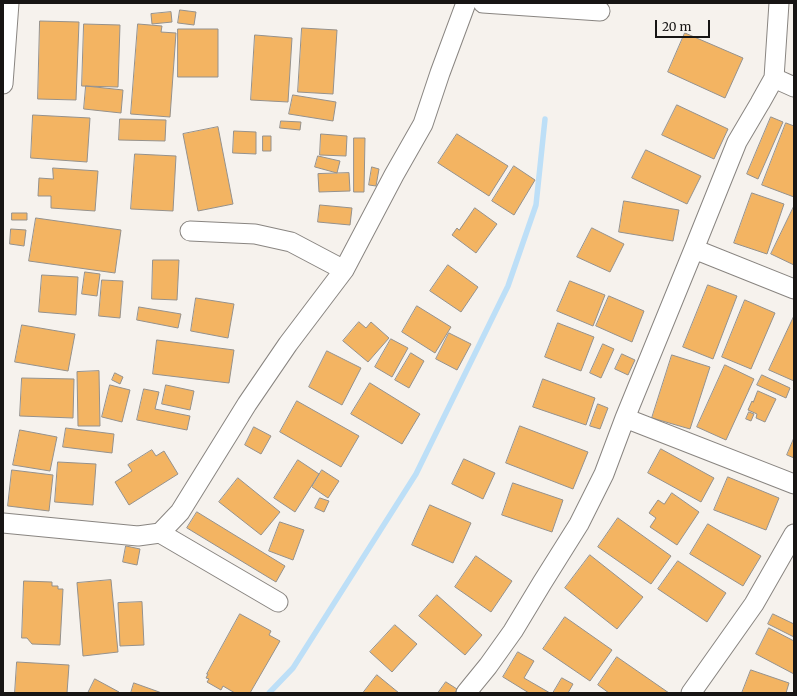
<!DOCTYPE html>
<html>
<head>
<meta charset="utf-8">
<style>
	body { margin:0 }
	#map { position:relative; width:797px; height:696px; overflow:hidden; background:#f6f2ed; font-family:Merriweather,serif }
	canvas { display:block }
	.frame { position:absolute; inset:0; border:4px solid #171514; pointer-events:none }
	.scale { position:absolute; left:655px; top:20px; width:55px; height:18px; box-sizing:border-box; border:2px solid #171514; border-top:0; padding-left:5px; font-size:12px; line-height:14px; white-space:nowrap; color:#171514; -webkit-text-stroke:3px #f6f2ed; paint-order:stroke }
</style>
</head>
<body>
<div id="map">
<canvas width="797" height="696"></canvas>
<div class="frame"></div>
<div class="scale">20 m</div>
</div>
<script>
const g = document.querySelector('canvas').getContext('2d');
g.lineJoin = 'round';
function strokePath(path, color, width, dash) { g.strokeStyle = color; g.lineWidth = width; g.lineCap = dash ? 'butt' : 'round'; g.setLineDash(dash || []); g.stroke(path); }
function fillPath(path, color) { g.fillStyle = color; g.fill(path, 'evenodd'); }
strokePath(new Path2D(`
	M269,693L293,668L416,474L508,286L536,205L545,119`), '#bddff7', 5.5);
const building = new Path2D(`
	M180,10L196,12L194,25L178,23Z
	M171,12L172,22L152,24L151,14Z
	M40,21L79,22L76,100L38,99Z
	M84,24L120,25L118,87L82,86Z
	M138,24L162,26L161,32L176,33L170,117L131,114Z
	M302,28L337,30L333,94L298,92Z
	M178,29H218V77H178Z
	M685,33L743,58L725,98L668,72Z
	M255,35L292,38L288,102L251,100Z
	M86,86L123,90L121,113L84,109Z
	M293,95L336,102L333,121L289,114Z
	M677,105L728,129L714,159L662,135Z
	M33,115L90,118L87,162L31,158Z
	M771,117L783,122L758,179L747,174Z
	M120,119L166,120L165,141L119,140Z
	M281,121L301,122L300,130L280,128Z
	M786,123L794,126V197L762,185Z
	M218,127L233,204L198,211L183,134Z
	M234,131L256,132V154L233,153Z
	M321,134L347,136L346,156L320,155Z
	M457,134L508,166L489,196L438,163Z
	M263,136H271V151H263Z
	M354,138H365L364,192H354Z
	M646,150L701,176L687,204L632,178Z
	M135,154L176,156L173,211L131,209Z
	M318,156L340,161L337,173L315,167Z
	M514,166L535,180L514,215L492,201Z
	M372,167L379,169L376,186L369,185Z
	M53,168L98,171L95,211L51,208V196H38L39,178L53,179Z
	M349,173L350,191L319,192L318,174Z
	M752,193L784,204L767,254L734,243Z
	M624,201L679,210L673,241L619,232Z
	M320,205L352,208L350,225L318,222Z
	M794,206V265L771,254Z
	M475,208L497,224L476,253L452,235L457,228L459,230Z
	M12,213H27V220H12Z
	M36,218L121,230L115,273L29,261Z
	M592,228L624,244L610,272L577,257Z
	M11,229L26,230L24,246L10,244Z
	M153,260H179L177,300L152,299Z
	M448,265L478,287L461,312L430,291Z
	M85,272L100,274L97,296L82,294Z
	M42,275L78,277L76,315L39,312Z
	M102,280L123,281L120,318L99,316Z
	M570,281L605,295L593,326L557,311Z
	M708,285L737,296L713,359L683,347Z
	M609,296L644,311L632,342L596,326Z
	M196,298L234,304L228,338L191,331Z
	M745,300L775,313L751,369L722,357Z
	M417,306L451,327L435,353L402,332Z
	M139,307L181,314L178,328L137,320Z
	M794,316V381L769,370Z
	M359,322L366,328L371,322L389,338L368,362L343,341Z
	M558,323L594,337L581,371L545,357Z
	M22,325L75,334L68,371L15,362Z
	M449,333L471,344L457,370L436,359Z
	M391,339L408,348L392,377L375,367Z
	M157,340L234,350L229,383L153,374Z
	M603,344L614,349L601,378L590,373Z
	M327,351L361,368L342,405L309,387Z
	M411,353L424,361L409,388L395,380Z
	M622,354L635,360L628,375L615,369Z
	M672,355L710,367L690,429L652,418Z
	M725,365L754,379L726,440L697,427Z
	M99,371L100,426H78L77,372Z
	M115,373L123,377L120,384L112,380Z
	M762,375L790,388L786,398L757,385Z
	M22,378L74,379L73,418L20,416Z
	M543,379L595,398L586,425L533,407Z
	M370,383L420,414L402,444L351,414Z
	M110,385L130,390L122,422L102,417Z
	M166,385L194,391L190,410L162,404Z
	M144,389L159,392L155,409L190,416L187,430L137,420Z
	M758,391L776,399L765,422L756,418L757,414L748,410L752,401L753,402Z
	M297,401L359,436L341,467L280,432Z
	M598,404L608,408L600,429L590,426Z
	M749,412L754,414L751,421L746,419Z
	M520,426L588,452L573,489L506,463Z
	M254,427L271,436L261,454L245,445Z
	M66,428L114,434L112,453L63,447Z
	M20,430L57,437L50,471L13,465Z
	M794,438V458L787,455Z
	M661,449L714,478L701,502L648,473Z
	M152,450L156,456L164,451L178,474L129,505L115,482L132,471L128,465Z
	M464,459L495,473L483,499L452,484Z
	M298,460L319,474L295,512L274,498Z
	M58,462L96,464L93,505L55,502Z
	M12,470L53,475L49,511L8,506Z
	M322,470L339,481L328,498L312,487Z
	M728,477L779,498L766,530L714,510Z
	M238,478L280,512L261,535L219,502Z
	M513,483L563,500L552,532L502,515Z
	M672,493L699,512L677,545L650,527L656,518L649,513L658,500L664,504Z
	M320,498L329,501L324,512L315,508Z
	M430,505L471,523L453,563L412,545Z
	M197,512L285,566L276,582L187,528Z
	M618,518L671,556L651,584L598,547Z
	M280,522L304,530L293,560L269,551Z
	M708,524L761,556L743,586L690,554Z
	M126,546L140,549L137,565L123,562Z
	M590,555L643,597L617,629L565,588Z
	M476,556L512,581L491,612L455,587Z
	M678,561L726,593L707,622L658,589Z
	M111,580L118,652L83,656L77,583Z
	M24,581L52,582V586H58V589H63L60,645L32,644L27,638H22Z
	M437,595L482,635L465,655L419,616Z
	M142,602L144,645L120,646L118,603Z
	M240,614L271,631L269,635L280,641L250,693H235L223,686L221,690L207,682L209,679L206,678L208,674H207Z
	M773,614L794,624V637L768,624Z
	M565,617L612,650L590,681L543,649Z
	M395,625L417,644L392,672L370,652Z
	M769,628L794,641V674L756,654Z
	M518,652L534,661L524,678L550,693H529L503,677Z
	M617,657L669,693H609L598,685Z
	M17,662L69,665L67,693H15Z
	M751,670L789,683L786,693H742Z
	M377,675L399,693H363Z
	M562,678L573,684L568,693H553Z
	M95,679L119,692L118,693H88Z
	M446,682L457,689L455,693H438Z
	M134,683L162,693H131Z`);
fillPath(building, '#f3b462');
strokePath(building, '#95918c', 1);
const minor = new Path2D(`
	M483,3L600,11
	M774,78L794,87
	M3,84L9,3
	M190,231L255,234L291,242L344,270
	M694,249L794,289
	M625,418L794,484
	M3,523L138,536L160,533L278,602
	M160,533L180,512L247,404L288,344L344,270L394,175L423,124L440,73L466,3
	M466,693L488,666L513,631L542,583L579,524L604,474L625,418L694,249L737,142L760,103L774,78L779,3
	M691,693L754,604L794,534`);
strokePath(minor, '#898581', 21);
strokePath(minor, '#fff', 19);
</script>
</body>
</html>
